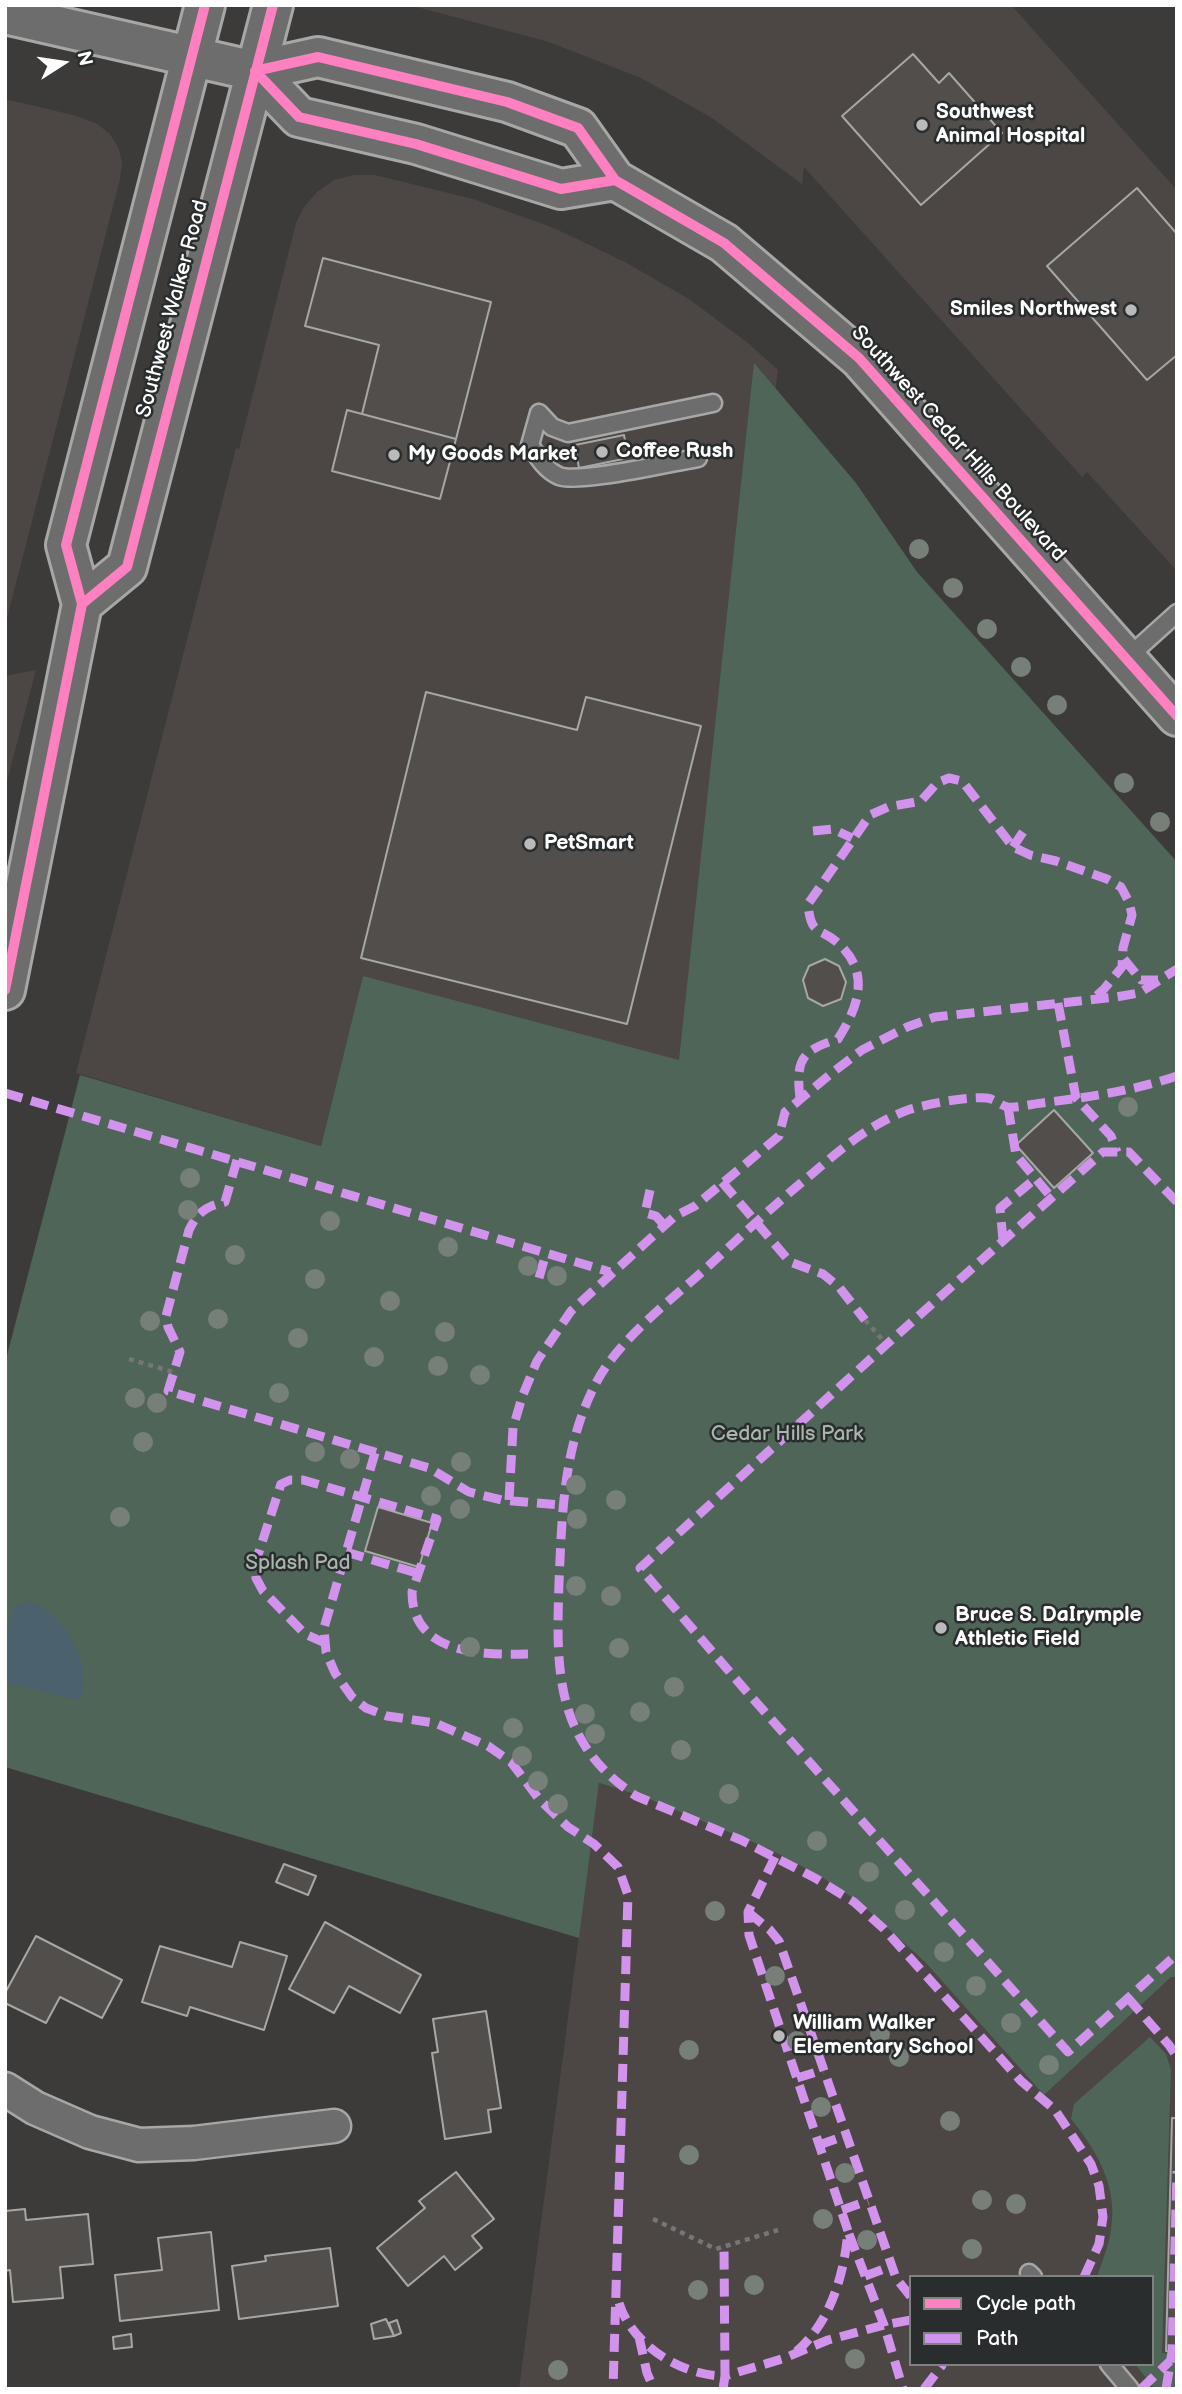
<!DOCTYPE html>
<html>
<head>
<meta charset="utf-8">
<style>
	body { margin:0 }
	#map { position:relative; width:1182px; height:2394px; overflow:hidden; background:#3c3b3a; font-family:"Balsamiq Sans",sans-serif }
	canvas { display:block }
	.frame { position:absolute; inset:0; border:7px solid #fff; pointer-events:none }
	.legend { position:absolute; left:909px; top:2275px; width:245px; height:91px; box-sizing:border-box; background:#2a2d2e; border:2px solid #7f8182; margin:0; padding:9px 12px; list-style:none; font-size:21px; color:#fff }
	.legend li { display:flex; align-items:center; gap:14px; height:35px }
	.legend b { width:35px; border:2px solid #7f8182 }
	.north { position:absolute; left:28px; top:28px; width:70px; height:70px; -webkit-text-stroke:5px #2a2d2e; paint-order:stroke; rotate:78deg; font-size:19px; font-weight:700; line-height:28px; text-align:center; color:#fff }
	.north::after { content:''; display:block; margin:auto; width:24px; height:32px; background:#fff; clip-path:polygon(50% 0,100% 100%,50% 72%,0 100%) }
</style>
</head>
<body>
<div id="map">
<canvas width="1182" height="2394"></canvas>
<div class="frame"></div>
<ul class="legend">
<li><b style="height:9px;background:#ff80c0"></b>Cycle path</li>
<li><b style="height:9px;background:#d193ec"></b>Path</li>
</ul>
<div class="north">N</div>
</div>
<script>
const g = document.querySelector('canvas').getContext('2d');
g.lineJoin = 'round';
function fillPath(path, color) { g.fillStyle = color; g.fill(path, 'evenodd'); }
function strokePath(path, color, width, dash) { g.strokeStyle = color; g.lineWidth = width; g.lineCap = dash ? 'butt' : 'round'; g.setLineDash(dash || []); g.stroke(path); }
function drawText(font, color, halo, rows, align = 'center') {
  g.font = font + ' "Balsamiq Sans",sans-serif'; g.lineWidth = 5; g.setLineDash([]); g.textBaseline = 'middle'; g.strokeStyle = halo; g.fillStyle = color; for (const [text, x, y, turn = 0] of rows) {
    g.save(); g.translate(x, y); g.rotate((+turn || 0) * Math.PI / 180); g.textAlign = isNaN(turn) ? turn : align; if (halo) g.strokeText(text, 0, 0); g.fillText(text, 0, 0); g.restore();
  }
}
fillPath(new Path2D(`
	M409,5H1011L1177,190V571L1087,472L1082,477L804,167L802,184L712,118L641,78L549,42Z
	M5,99L73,115L96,123L110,134L119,149L122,163L120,179L5,626Z
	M354,175H375L473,199L554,228L625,262L689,299L748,343L778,370L688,1078L363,977L321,1146L76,1073L236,448L239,449L296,223L304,207L317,192L334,180Z
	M36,670L5,789V676Z
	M599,1783L644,1797L769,1849L820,1876L860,1903L926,1963L1177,1977V2389H519ZM911,2277H1152V2364H911Z`), '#4c4644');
fillPath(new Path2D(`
	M754,363L856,483L917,572L1177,862V1977H1171L1044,2095L926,1963L860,1903L820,1876L769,1849L644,1797L599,1783L579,1938L5,1767V1363L80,1075L321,1146L363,976L679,1060Z
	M1150,2037L1166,2054L1171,2070L1162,2353L1177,2354V2389H1155L1135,2364H1152V2277H1097C1101,2265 1106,2252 1109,2240C1121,2192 1100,2155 1071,2119L1074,2104Z`), '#4f6557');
fillPath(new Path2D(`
	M26,1601C62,1608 94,1662 81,1698L75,1700L23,1686H12L5,1675V1664L9,1626L14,1607Z`), '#4c616e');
const building = new Path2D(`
	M913,54L939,83L949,73L1002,133L921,205L842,116Z
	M1137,188L1177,234V355L1147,380L1047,266Z
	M323,258L491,302L456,439L362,414L379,345L305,326Z
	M347,410L456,439L440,499L332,471Z
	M624,435L628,458L579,468L575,445Z
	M426,692L577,730L586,697L701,726L627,1024L361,958Z
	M825,959L839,966L846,982L841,999L823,1006L808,998L803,980L809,966Z
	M1054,1110L1093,1153L1054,1188L1016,1145Z
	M378,1507L432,1523L419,1567L365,1551Z
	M284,1864L316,1876L308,1895L276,1882Z
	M325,1922L421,1975L400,2013L349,1986L334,2013L289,1989Z
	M36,1936L122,1980L102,2018L60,1997L46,2023L5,2003V1993Z
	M240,1942L287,1956L264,2030L190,2007L187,2016L142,2002L160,1946L232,1967Z
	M486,2011L501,2108L488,2110L491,2132L445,2139L432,2053L438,2052L433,2019Z
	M1172,2118H1177V2352L1166,2351Z
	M456,2172L494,2219L472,2236L482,2248L455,2270L444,2256L408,2286L377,2248L425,2208L419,2201Z
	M25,2209L26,2220L88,2214L93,2264L60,2267L63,2298L13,2302L10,2270L5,2271V2211Z
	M211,2232L219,2310L120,2321L115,2275L162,2270L158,2238Z
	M330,2248L338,2306L239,2319L232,2266L266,2261L265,2256Z
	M386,2319L394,2336L374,2339L371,2324Z
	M397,2320L401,2333L394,2336L389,2323Z
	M131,2334L132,2347L114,2349L113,2337Z`);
fillPath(building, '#514e4c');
strokePath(building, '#a7a7a6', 2);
const service = new Path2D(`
	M539,413L530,445C538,457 545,470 559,476C579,484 672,462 698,458
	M539,413L552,427L568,433L713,403
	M1126,659L1177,613
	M1029,2273L1033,2277
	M1109,2364L1130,2389`);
const minor = new Path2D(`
	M5,2089L35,2108L90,2132L139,2145L194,2143L334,2126`);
const secondary = new Path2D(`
	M5,14L255,71L318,57L507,102L578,128L615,180L724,243L859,358L1177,716
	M255,71L299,117L416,144L561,189L615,180
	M82,604L127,567L273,5
	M5,990L82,604L66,545L205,5`);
strokePath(service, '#a7a7a6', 21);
strokePath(minor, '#a7a7a6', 37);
strokePath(secondary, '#a7a7a6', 44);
strokePath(new Path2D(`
	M865,1320L882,1339
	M129,1359L173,1372
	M653,2219L716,2249L778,2230`), '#767676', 4.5, [5, 5]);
strokePath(service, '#6d6d6d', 16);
strokePath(minor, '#6d6d6d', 32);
strokePath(secondary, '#6d6d6d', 38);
strokePath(new Path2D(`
	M813,831L833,829L852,838
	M1013,847L1027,826
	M1124,959L1141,980H1158
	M1058,1003L1076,1098L1111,1136L1117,1152
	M5,1093L610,1272
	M800,1099C796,1060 800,1051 838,1039C858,1007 871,974 839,944C820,926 811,938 808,904L870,815L888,807L921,801L937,783L949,778L962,781L1013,847L1030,855L1056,861L1107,879L1121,887L1129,902L1132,915L1123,948L1122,967L1104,989L1092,1000
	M1008,1107L1016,1155L1051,1197
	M237,1160L225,1202C206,1206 198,1212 189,1230L166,1316L168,1327L180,1352L168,1391L429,1468L469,1492L502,1500L562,1505
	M722,1182L790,1262L823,1274L839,1287L865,1320
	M650,1190L645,1213L656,1216L664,1225
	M1177,1202L1129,1152H1103L887,1344L640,1568L747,1692L1068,2052L1177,1954
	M1003,1240L1000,1208L1036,1178
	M539,1278L546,1253
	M375,1453L324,1628L326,1652L335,1673L352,1697L366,1708L387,1716L435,1723L488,1746L511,1762L539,1799L568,1827L594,1844L618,1867L628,1895L613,2389
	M509,1500L513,1428L522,1397L537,1361L571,1311L675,1216L695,1206L779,1136L785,1112L833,1072L862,1050L907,1027L935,1017L1116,997L1139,993L1177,969
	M346,1552L420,1574
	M325,1643L305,1634L263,1591L256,1578L255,1564L281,1484L290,1480H303L437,1519L412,1592C412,1655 483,1655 528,1654
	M775,1857L748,1912L749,1935L848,2231C844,2277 829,2327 791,2356
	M748,1912L770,1930L779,1941L896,2278L911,2297
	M1128,1998L1169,2045L1177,2057
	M797,2078L823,2070
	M819,2145L845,2136
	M842,2210L868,2201
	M849,2234L884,2325L903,2389
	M865,2276L892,2266
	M1084,2277L1099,2244L1103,2217L1099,2186L1091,2164L1055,2110L1021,2081L884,1929L854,1902L815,1878L741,1840L636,1796C555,1742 556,1671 559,1583C562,1514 563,1446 596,1383C618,1341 667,1303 702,1272C739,1238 775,1204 813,1173C842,1148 872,1123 908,1110C926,1104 969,1096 987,1098C995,1099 1001,1106 1008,1107C1018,1108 1032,1104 1042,1103C1088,1097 1133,1091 1177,1076
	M619,2303C632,2345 681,2376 725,2376L724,2246
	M639,2337L647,2373L654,2389
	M723,2389L725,2376L782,2359L828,2340L884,2325L911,2320
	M924,2389L943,2364
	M1141,2389L1170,2361
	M1166,2389L1172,2352L1177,2171`), '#d193ec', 9, [18, 9]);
strokePath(new Path2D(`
	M255,71L318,57L507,102L578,128L615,180L724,243L859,358L1177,716
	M255,71L299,117L416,144L561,189L615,180
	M82,604L127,567L273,5
	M5,990L82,604L66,545L205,5`), '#ff80c0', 10);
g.fillStyle = '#777f79';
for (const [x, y] of [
	[919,549],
	[953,588],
	[987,629],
	[1021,667],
	[1057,705],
	[1124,783],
	[1160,822],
	[1128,1107],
	[190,1178],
	[188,1210],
	[330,1221],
	[448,1247],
	[235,1255],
	[528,1266],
	[557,1276],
	[315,1279],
	[390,1301],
	[218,1319],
	[150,1321],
	[445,1332],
	[298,1338],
	[374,1357],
	[438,1366],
	[480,1375],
	[279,1393],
	[135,1398],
	[157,1403],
	[143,1442],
	[315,1452],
	[350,1459],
	[461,1462],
	[576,1485],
	[431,1496],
	[616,1500],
	[460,1509],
	[120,1517],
	[577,1519],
	[576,1586],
	[611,1596],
	[470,1647],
	[619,1648],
	[674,1687],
	[640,1712],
	[585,1714],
	[513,1728],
	[595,1734],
	[681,1750],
	[522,1756],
	[538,1781],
	[729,1794],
	[558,1804],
	[817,1841],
	[869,1872],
	[905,1910],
	[715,1911],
	[944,1952],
	[775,1976],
	[976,1986],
	[1011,2023],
	[880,2034],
	[797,2041],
	[689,2050],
	[899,2057],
	[1049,2065],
	[821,2107],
	[950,2121],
	[689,2155],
	[845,2173],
	[982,2200],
	[1016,2204],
	[823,2219],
	[867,2240],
	[972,2249],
	[754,2285],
	[698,2290],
	[855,2359],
	[558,2370]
]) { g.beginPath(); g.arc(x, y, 10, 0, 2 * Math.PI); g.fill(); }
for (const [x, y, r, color] of [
	[922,125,7,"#bbbaba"],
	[1131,310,7,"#bbbaba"],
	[602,452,7,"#bbbaba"],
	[394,455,7,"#bbbaba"],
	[530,844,7,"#bbbaba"],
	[941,1628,7,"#bbbaba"],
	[779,2036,7,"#bbbaba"]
]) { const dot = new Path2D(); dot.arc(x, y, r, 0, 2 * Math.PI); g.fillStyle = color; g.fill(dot); strokePath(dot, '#2a2d2e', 2.5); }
drawText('bold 21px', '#fff', '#2a2d2e', [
	["Southwest",936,113],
	["Animal Hospital",936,137],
	["Smiles Northwest",1117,310,"right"],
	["Coffee Rush",616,452],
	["My Goods Market",408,455],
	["PetSmart",544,844],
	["Bruce S. DaIrymple",955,1616],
	["Athletic Field",955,1640],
	["William Walker",793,2024],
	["Elementary School",793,2048]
], 'left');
drawText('21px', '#fff', '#2a2d2e', [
	["Southwest Walker Road",173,309,-75],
	["Southwest Cedar Hills Boulevard",958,444,48]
]);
drawText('21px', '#a8b6ad', '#2a2d2e', [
	["Cedar Hills Park",787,1435],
	["Splash Pad",298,1564]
]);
</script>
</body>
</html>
